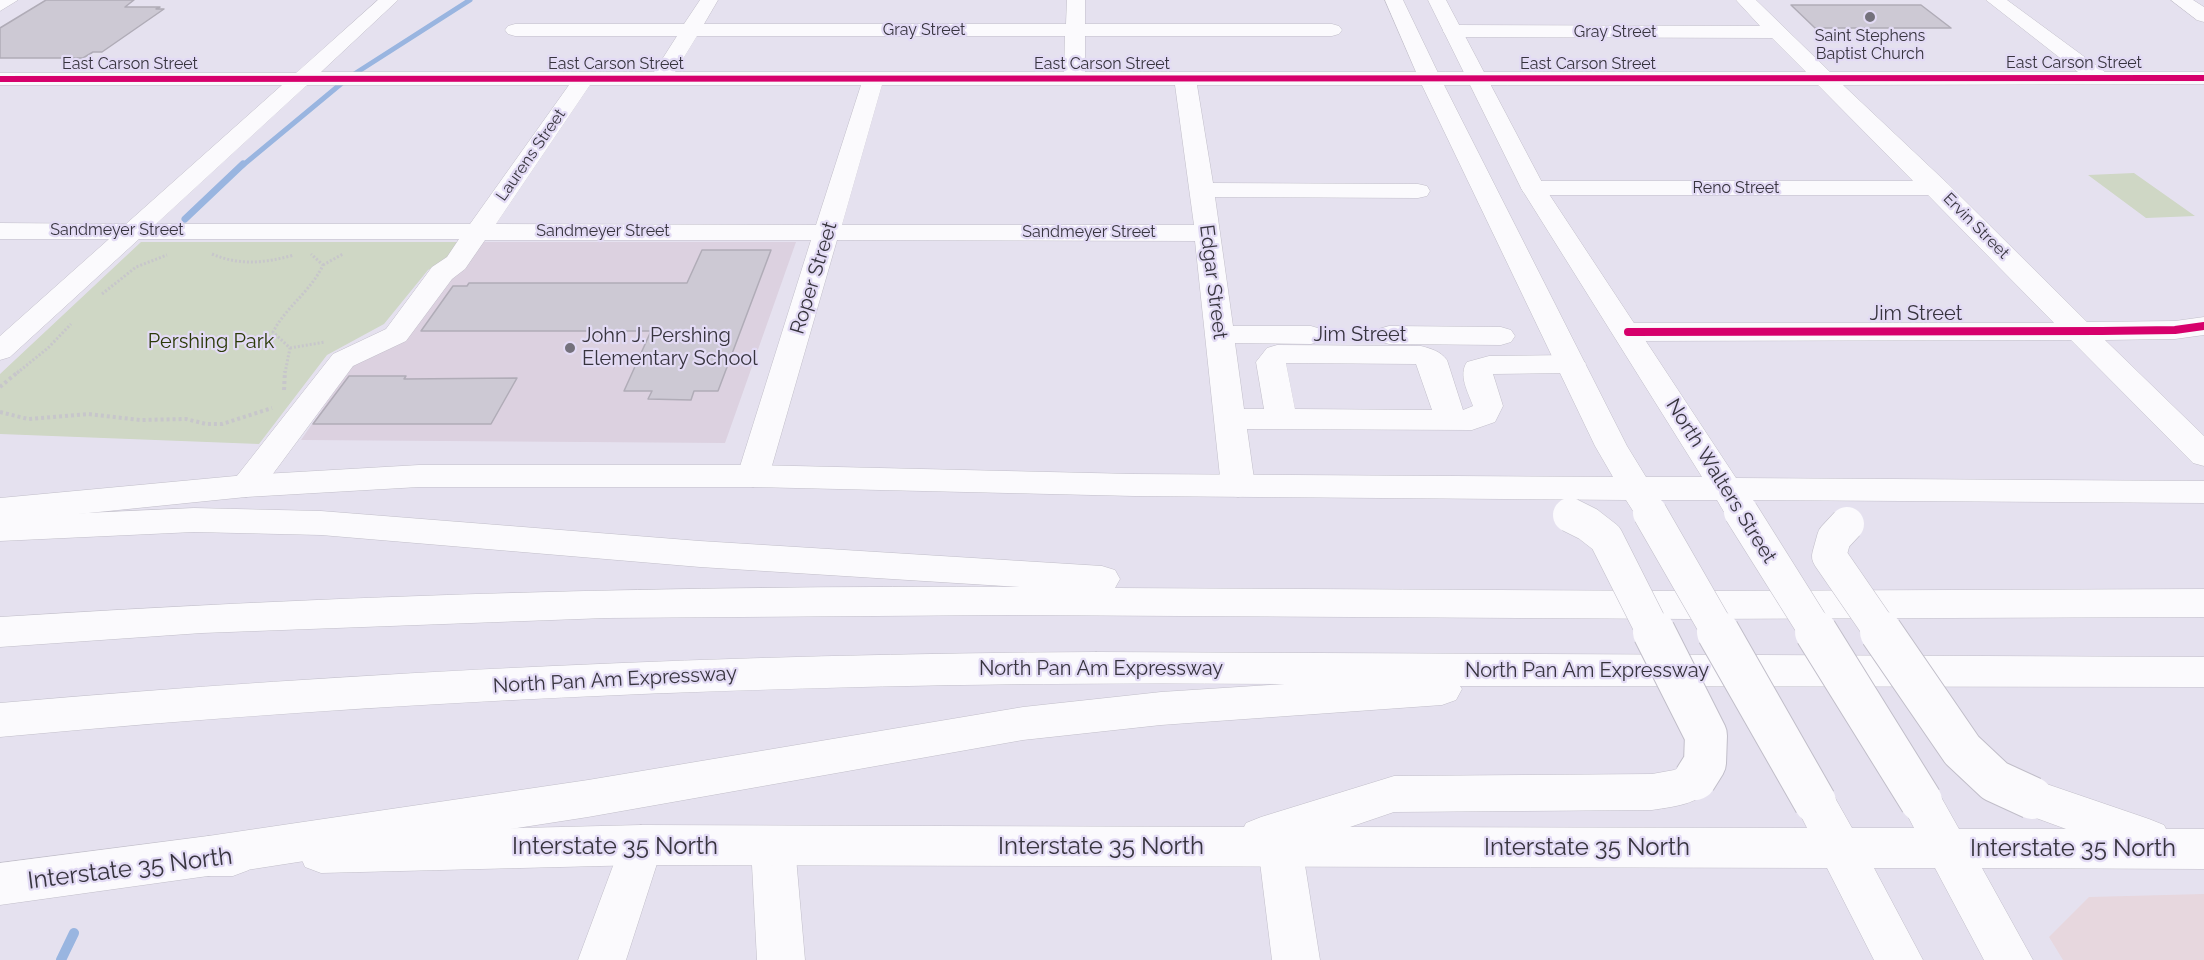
<!DOCTYPE html>
<html>
<head>
<meta charset="utf-8">
<style>
	body { margin:0 }
	canvas { display:block; background:#e5e1ef }
</style>
</head>
<body>
<canvas width="2204" height="960"></canvas>
<script>
const g = document.querySelector('canvas').getContext('2d');
g.lineJoin = 'round';
function fillPath(path, color) { g.fillStyle = color; g.fill(path, 'evenodd'); }
function strokePath(path, color, width, dash) { g.strokeStyle = color; g.lineWidth = width; g.lineCap = dash ? 'butt' : 'round'; g.setLineDash(dash || []); g.stroke(path); }
function drawText(font, color, halo, rows, align = 'center') {
  g.font = font + ' Raleway,sans-serif'; g.lineWidth = 4.5; g.setLineDash([]); g.textBaseline = 'middle'; g.strokeStyle = halo; g.fillStyle = color; for (const [text, x, y, turn = 0] of rows) {
    g.save(); g.translate(x, y); g.rotate((+turn || 0) * Math.PI / 180); g.textAlign = isNaN(turn) ? turn : align; if (halo) g.strokeText(text, 0, 0); g.fillText(text, 0, 0); g.restore();
  }
}
fillPath(new Path2D(`
	M2204,894V960H2063L2049,937L2089,897Z`), '#e7d7de');
fillPath(new Path2D(`
	M479,242H796L725,443L301,440L354,363Z`), '#dcd1e0');
fillPath(new Path2D(`
	M2134,173L2195,216L2146,218L2088,175Z
	M141,242H460L447,258L428,270L384,324L327,355L259,444L0,434V374Z`), '#cfd7c5');
strokePath(new Path2D(`
	M242,166L348,78L470,0`), '#99b5e0', 5);
strokePath(new Path2D(`
	M185,219L243,164`), '#99b5e0', 7);
strokePath(new Path2D(`
	M61,960L74,933`), '#99b5e0', 10);
const building = new Path2D(`
	M46,0H134L125,7H160L156,9H164L102,52H93L83,58H0V28Z
	M1791,5H1921L1951,28H1815Z
	M702,250H771L718,391H694L691,400L648,399L652,391H624L651,331H421L453,286H467L469,283H687Z
	M349,376H406L404,379L517,378L491,424H313Z`);
fillPath(building, '#cdc9d4');
strokePath(building, '#b0acb7', 1.5);
const minor = new Path2D(`
	M0,0H18L0,11Z
	M378,0H398L321,72H654L677,36H515L508,34L505,30L508,26L515,24H684L700,0H718L704,24H1066L1067,0H1085V24H1332L1339,26L1342,30L1339,34L1332,36H1085V72H1806L1772,38L1453,37L1446,35L1443,31L1446,27L1453,25L1760,26L1736,0H1756L1830,72H2078L1986,0H2007L2105,72H2204V84L1843,85L1947,183L2087,322L2175,321L2204,317V335L2175,339L2105,340L2204,436V466L2193,463L2071,340L1628,341L1618,338L1614,332L1618,326L1628,323H2054L1928,195H1533L1524,193L1521,188L1524,183L1533,181H1913L1818,85H1197L1213,183L1418,184L1427,186L1430,191L1427,196L1418,198L1215,197L1233,326H1311L1321,329L1325,335L1321,341L1311,344L1235,343L1244,409H1264L1256,362L1267,348L1277,345L1421,346C1432,349 1440,351 1447,360L1463,410L1473,406C1468,392 1458,375 1467,362L1489,356L1571,355L1581,358L1586,364L1581,370L1571,373L1493,374L1503,406L1495,422L1472,430L1247,429L1255,486L1250,494L1238,497L1226,494L1221,486L1195,241L837,240L769,476L765,484L753,487L741,484L737,476L811,240H485L465,269L452,279L406,341L353,366L258,494L246,497L234,494L229,486L333,354L386,329L432,267L447,257L459,239H139L10,357L0,360V336L109,239H0V223L126,224L282,85H0V73H296ZM697,36H1065L1064,72H675ZM307,85H569L470,224H156ZM590,85H861L816,225L496,224ZM882,85H1175L1194,225H842ZM1286,363L1416,364L1432,410L1295,409Z
	M2171,0H2193L2204,7V22L2197,20Z
	M1389,326L1501,327L1511,330L1515,336L1511,342L1501,345L1389,344L1379,341L1375,335L1379,329Z
	M641,825L656,831L663,845L626,960H578L626,831Z
	M773,826L788,832L795,846L805,960H757L751,846L758,832Z
	M1280,826L1295,832L1302,846L1320,960H1272L1258,846L1265,832Z`);
const major = new Path2D(`
	M1385,0H1403L1441,79L1627,446L1646,477H1702L1521,188L1428,0H1446L1545,188L1736,478L2204,481V503L1751,500L1753,504L1748,512L1736,516L1724,512L1717,500H1660L1662,503L1657,511L1645,515L1633,511L1626,500L1134,496L753,487H419L246,497L0,522V498L246,475L419,465H753L1134,474L1613,477L1595,446L1419,79Z
	M1695,761L1710,766L1716,779C1704,804 1678,806 1652,810L1394,812L1350,827L1807,828L1794,802L1800,789L1815,783L1830,789L1852,828H1914L1900,801L1906,788L1921,782L1936,788L1959,829H2066L2017,811L2011,798L2017,785L2032,779L2149,819L2164,825L2166,829H2204V869L1982,868L2033,960H1984L1935,868H1874L1923,960H1874L1827,868L641,865L321,873L305,867L299,853L305,839L321,833L641,825L1244,827L1246,823L1261,817L1394,776L1652,774L1674,770Z
	M208,836H233L249,842L255,856L249,870L233,876H208L0,905V863Z`);
const highway = new Path2D(`
	M194,508L321,511L700,541L1102,566L1115,570L1120,579L1115,588L1690,591L2204,589V617L1690,619L1010,615L606,618L202,633L0,647V617C340,595 680,585 1020,587L700,567L321,535L194,532L0,541V517Z
	M1096,652L2204,657V687L1460,686L1462,689L1456,700L1442,705L1161,725L1023,740L588,817L208,876L192,870L186,856L192,842L208,836L588,780L1023,707L1161,692L1285,684C855,680 428,697 0,737V703C365,671 730,654 1096,652Z`);
strokePath(minor, '#c1bec9', 1);
strokePath(major, '#c1bec9', 1);
strokePath(highway, '#c1bec9', 1);
strokePath(new Path2D(`
	M212,254C240,266 265,263 294,255
	M323,265L343,254
	M102,294L136,267L167,255
	M290,348L325,342
	M17,373L48,348L71,324
	M285,373L290,348L273,332C286,307 311,291 323,265L311,254`), '#c7c6cb', 3, [2, 2]);
strokePath(new Path2D(`
	M0,387L19,371
	M284,390L285,371
	M0,412L28,419L88,414L140,420L186,419L206,424H222L272,408`), '#c7c6cb', 4, [3, 3]);
fillPath(minor, '#fbfafd');
fillPath(major, '#fbfafd');
fillPath(highway, '#fbfafd');
const majorBridgeFar1 = new Path2D(`
	M1741,512L1817,633
	M1650,513L1719,633
	M1570,515L1588,524L1606,538L1654,633
	M1847,524L1834,538L1829,556L1882,633`);
const majorBridge = new Path2D(`
	M1654,632L1706,735L1705,763L1695,779
	M1718,632L1815,802
	M1816,632L1921,801
	M1881,632L1962,750L1995,781L2032,798`);
strokePath(majorBridgeFar1, '#c1bec9', 35, []);
strokePath(majorBridge, '#c1bec9', 44, []);
strokePath(majorBridgeFar1, '#fbfafd', 34);
strokePath(majorBridge, '#fbfafd', 42);
strokePath(new Path2D(`
	M0,79L2204,78`), '#d6006c', 6);
strokePath(new Path2D(`
	M1628,332L2102,331L2175,330L2204,326`), '#d6006c', 8);
for (const [x, y, r, color] of [
	[1870,17,6,"#74717c"],
	[570,348,6,"#74717c"]
]) { const dot = new Path2D(); dot.arc(x, y, r, 0, 2 * Math.PI); g.fillStyle = color; g.fill(dot); strokePath(dot, '#e3dbf5', 2); }
drawText('16px', '#37343e', '#e3dbf5', [
	["Gray Street",924,30],
	["Gray Street",1615,32],
	["East Carson Street",2074,63],
	["East Carson Street",130,64],
	["East Carson Street",616,64],
	["East Carson Street",1102,64],
	["East Carson Street",1588,64],
	["Laurens Street",531,155,-55],
	["Reno Street",1736,188],
	["Ervin Street",1976,226,45],
	["Sandmeyer Street",117,230],
	["Sandmeyer Street",603,231],
	["Sandmeyer Street",1089,232]
]);
drawText('16px', '#37343e', '#e3dbf5', [
	["Saint Stephens",1870,36],
	["Baptist Church",1870,54]
]);
drawText('20px', '#37343e', '#e3dbf5', [
	["Roper Street",814,278,-73],
	["Edgar Street",1213,282,83],
	["Jim Street",1916,314],
	["Jim Street",1360,335],
	["North Walters Street",1721,481,58],
	["North Pan Am Expressway",1101,669],
	["North Pan Am Expressway",1587,671],
	["North Pan Am Expressway",615,680,-3]
]);
drawText('20px', '#37343e', '#e3dbf5', [
	["John J. Pershing",582,336],
	["Elementary School",582,359]
], 'left');
drawText('20px', '#2b3a08', '#e3dbf5', [
	["Pershing Park",211,342]
]);
drawText('24px', '#37343e', '#e3dbf5', [
	["Interstate 35 North",615,847],
	["Interstate 35 North",1101,847],
	["Interstate 35 North",1587,848],
	["Interstate 35 North",2073,849],
	["Interstate 35 North",130,869,-7]
]);
</script>
</body>
</html>
